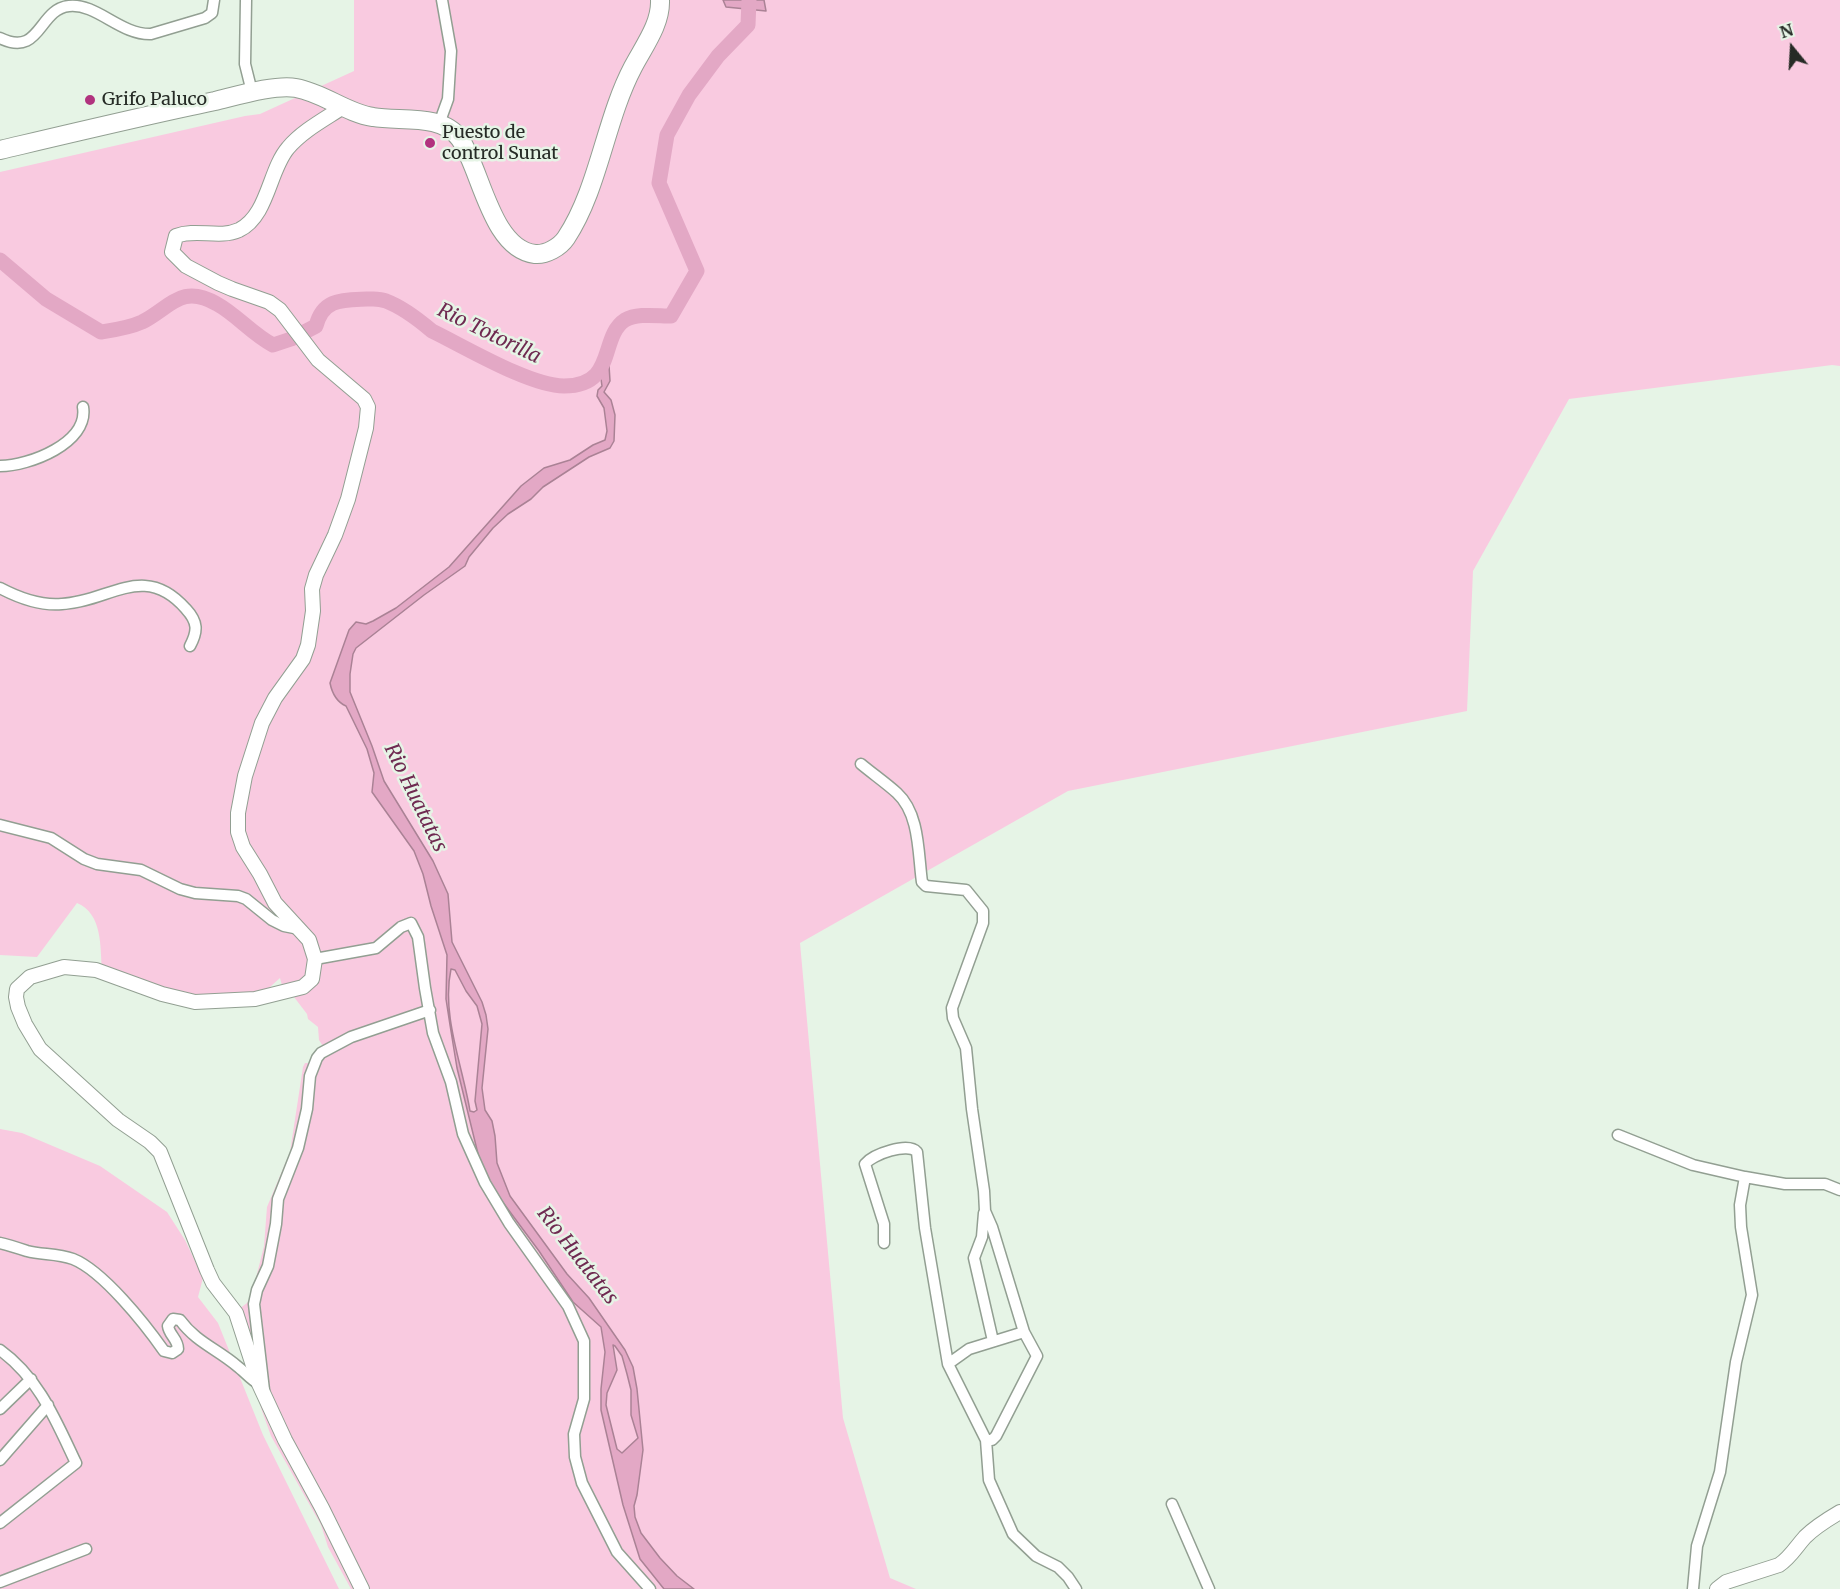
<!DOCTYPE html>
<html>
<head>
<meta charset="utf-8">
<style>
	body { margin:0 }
	#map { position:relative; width:1840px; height:1589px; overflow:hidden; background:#e6f4e6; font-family:Merriweather,serif }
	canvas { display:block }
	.north { position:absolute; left:1762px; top:18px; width:60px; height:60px; -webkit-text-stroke:4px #e6f4e6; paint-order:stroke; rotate:342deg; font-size:16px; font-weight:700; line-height:24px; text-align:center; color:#262b26 }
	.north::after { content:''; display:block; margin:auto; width:21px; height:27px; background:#262b26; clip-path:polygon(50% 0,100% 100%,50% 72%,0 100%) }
</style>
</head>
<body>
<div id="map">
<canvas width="1840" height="1589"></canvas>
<div class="north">N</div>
</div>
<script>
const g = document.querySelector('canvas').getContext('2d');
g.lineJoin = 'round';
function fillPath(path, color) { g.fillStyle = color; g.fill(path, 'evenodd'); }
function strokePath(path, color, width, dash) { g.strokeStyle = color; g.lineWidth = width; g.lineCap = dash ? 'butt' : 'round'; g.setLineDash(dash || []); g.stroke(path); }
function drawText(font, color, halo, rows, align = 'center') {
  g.font = font + ' Merriweather,serif'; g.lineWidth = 5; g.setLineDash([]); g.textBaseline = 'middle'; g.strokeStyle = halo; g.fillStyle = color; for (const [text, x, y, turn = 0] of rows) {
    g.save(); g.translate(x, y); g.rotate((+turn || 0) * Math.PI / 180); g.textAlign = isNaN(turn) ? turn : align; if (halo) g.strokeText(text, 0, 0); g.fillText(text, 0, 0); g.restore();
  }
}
fillPath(new Path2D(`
	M354,0H1840V366L1832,365L1569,399L1473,571L1467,711L1068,791L800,943L843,1418L890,1578L916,1589H351L328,1547L321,1525L271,1436L261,1408L239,1309L247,1303L252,1294L264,1246L267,1207L290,1152L303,1067L305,1063H312L324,1048L319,1040L318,1027L308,1019L307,1014L294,997L284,993L280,978L261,995L204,1005L102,970C100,947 103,914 77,903L37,957L0,955V172L245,116L260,114L354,71Z
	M0,1129L22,1133L100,1166L167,1212L185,1240L203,1278L198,1297L218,1323L263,1435L339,1589H0Z`), '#f9cae0');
const water = new Path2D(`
	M723,0H764L766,11L726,7Z
	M609,365L610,381L604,392L611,400L615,415L614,441L610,448L589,457L543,487L531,499L508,514L493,528L469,557L465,566L424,595L356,648L353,654L350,674V692L372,746L384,781L433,861L448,894L452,942L482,1002L486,1015L488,1029L482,1088L485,1110L492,1121L495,1136L497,1163L510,1196L567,1274L589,1298L625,1350L633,1367L637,1389L643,1450L637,1495L634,1506L635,1517L641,1533L660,1558L677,1576L694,1589H664L640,1559L623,1505L601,1410V1389L605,1352L601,1327L573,1302L539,1251L493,1189L479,1158L457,1068L450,1025L446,999L447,955L431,906L423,874L414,851L372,792L374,773L367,749L346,706C337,702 332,693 330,683L349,630L356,622L366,624L373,621L396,608L449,567L521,486L544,468L570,460L593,445L605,440L607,431L604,408L597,396L598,390L602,386L600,372ZM451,969L455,970L466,991L477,1006L482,1024L475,1101L477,1110L474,1112L470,1111C463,1067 441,1015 451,969ZM613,1345L615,1346L622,1356L627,1374L631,1390V1415L638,1438L622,1453L617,1449L606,1405L607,1393L617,1370Z`);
fillPath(water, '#e3a8c5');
strokePath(water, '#aa8295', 1.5);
strokePath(new Path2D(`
	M0,260L46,299L101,332C114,330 129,328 142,322C170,308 181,283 217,304C237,315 252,334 273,345L291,339L316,326C323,298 343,300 367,299C374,299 379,298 386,301C402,307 419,320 432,331C465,347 530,386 564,386C617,386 599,337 625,320C637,313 657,316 671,316L697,271L659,183L667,135L689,95L718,56L748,25L749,0`), '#e3a8c5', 15);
const street = new Path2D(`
	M246,0L245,64L252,92
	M0,38C41,58 38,9 69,6C97,3 120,35 151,34L205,18L212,13L214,0
	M439,124L448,99L451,51L442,0
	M0,466C29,466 89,443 83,407
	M0,588C19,598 41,606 62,604C109,602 144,561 186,609C198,622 198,631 190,646
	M861,764C873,774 886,783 897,793C920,814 918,854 922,882L926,886L966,890L983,911V923L952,1008L953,1018L966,1048L972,1109L984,1191L985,1211L992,1227L1024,1332L1037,1356L996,1436L992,1440H986
	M0,825L51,838L84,859L97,864L141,870L180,889L195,893L238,896L246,899L272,920L284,926L299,929
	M315,959L376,948L401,927L411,923L418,937L425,988L433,1033L451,1082L463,1134L485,1183L509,1223L568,1306L584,1341V1399L574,1434L575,1457L582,1483L617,1552L650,1589
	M1618,1135L1693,1165L1745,1177L1740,1205L1741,1227L1752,1295L1736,1362L1720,1472L1697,1546L1693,1589
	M1745,1177L1785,1184H1825L1840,1190
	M984,1213L982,1237L974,1258L993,1341
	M0,1243C9,1245 18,1248 27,1251C42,1255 57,1253 73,1259C103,1271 145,1324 164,1351L172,1353L178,1349C178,1339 169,1335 168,1326L173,1319L180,1320C196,1342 217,1349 237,1366C245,1372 250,1379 259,1384
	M884,1243V1224L865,1164C873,1154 908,1142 917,1152L925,1228L948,1364L986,1440L989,1480L1013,1534L1036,1556L1058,1567L1068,1577L1076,1589
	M0,1350C39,1378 56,1421 76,1463L0,1523
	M948,1364L969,1349L1024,1332
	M264,1390L254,1304L257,1290L268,1266L276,1224L278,1199L298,1148L307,1109L310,1076L317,1058L321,1053L351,1037L430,1010
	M0,1409L31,1379
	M0,1460L48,1405
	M1172,1504L1209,1589
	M0,1582L86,1549`);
const secondary = new Path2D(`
	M343,107C325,119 302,131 288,148C269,170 268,216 239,230C219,239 196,228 176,236L172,252L186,266L218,283L232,289L269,302L280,310L318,360L364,399L368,407L366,428L348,499L335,535L316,575L312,589L313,611L308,645L303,659L275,698L262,723L245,776L238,813V832L243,847L260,874L275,903L309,940L315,959L312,979L303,987L255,999L195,1002L162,994L96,970L64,967L30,977L17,989L16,997L18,1007L25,1024L40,1049L118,1120L150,1142L160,1152L207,1270L213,1283L236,1313L259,1384L285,1440L322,1508L362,1589
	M1717,1589L1726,1582L1779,1565C1790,1558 1796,1547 1805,1537C1815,1527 1828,1519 1840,1512`);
const highway = new Path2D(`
	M0,150C72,133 143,116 215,101C236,96 276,84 296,88C324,93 346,113 373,117C400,122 442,113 460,139C481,169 491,249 535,254C546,255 560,247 566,238C599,188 605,120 633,67C644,46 661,24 660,0`);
strokePath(street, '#929f92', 13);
strokePath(secondary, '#929f92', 16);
strokePath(highway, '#929f92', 20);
strokePath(street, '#fff', 10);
strokePath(secondary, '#fff', 14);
strokePath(highway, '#fff', 18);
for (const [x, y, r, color] of [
	[90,100,6,"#b1327e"],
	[430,143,6,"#b1327e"]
]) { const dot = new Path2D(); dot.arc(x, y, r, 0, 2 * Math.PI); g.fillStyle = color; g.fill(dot); strokePath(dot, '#e6f4e6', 2); }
drawText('18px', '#262b26', '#e6f4e6', [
	["Grifo Paluco",102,100],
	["Puesto de",442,133],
	["control Sunat",442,154]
], 'left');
drawText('italic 20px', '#6f2a51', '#e6f4e6', [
	["Rio Totorilla",489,334,26],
	["Rio Huatatas",415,798,64],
	["Rio Huatatas",577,1256,52]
]);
</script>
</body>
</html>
